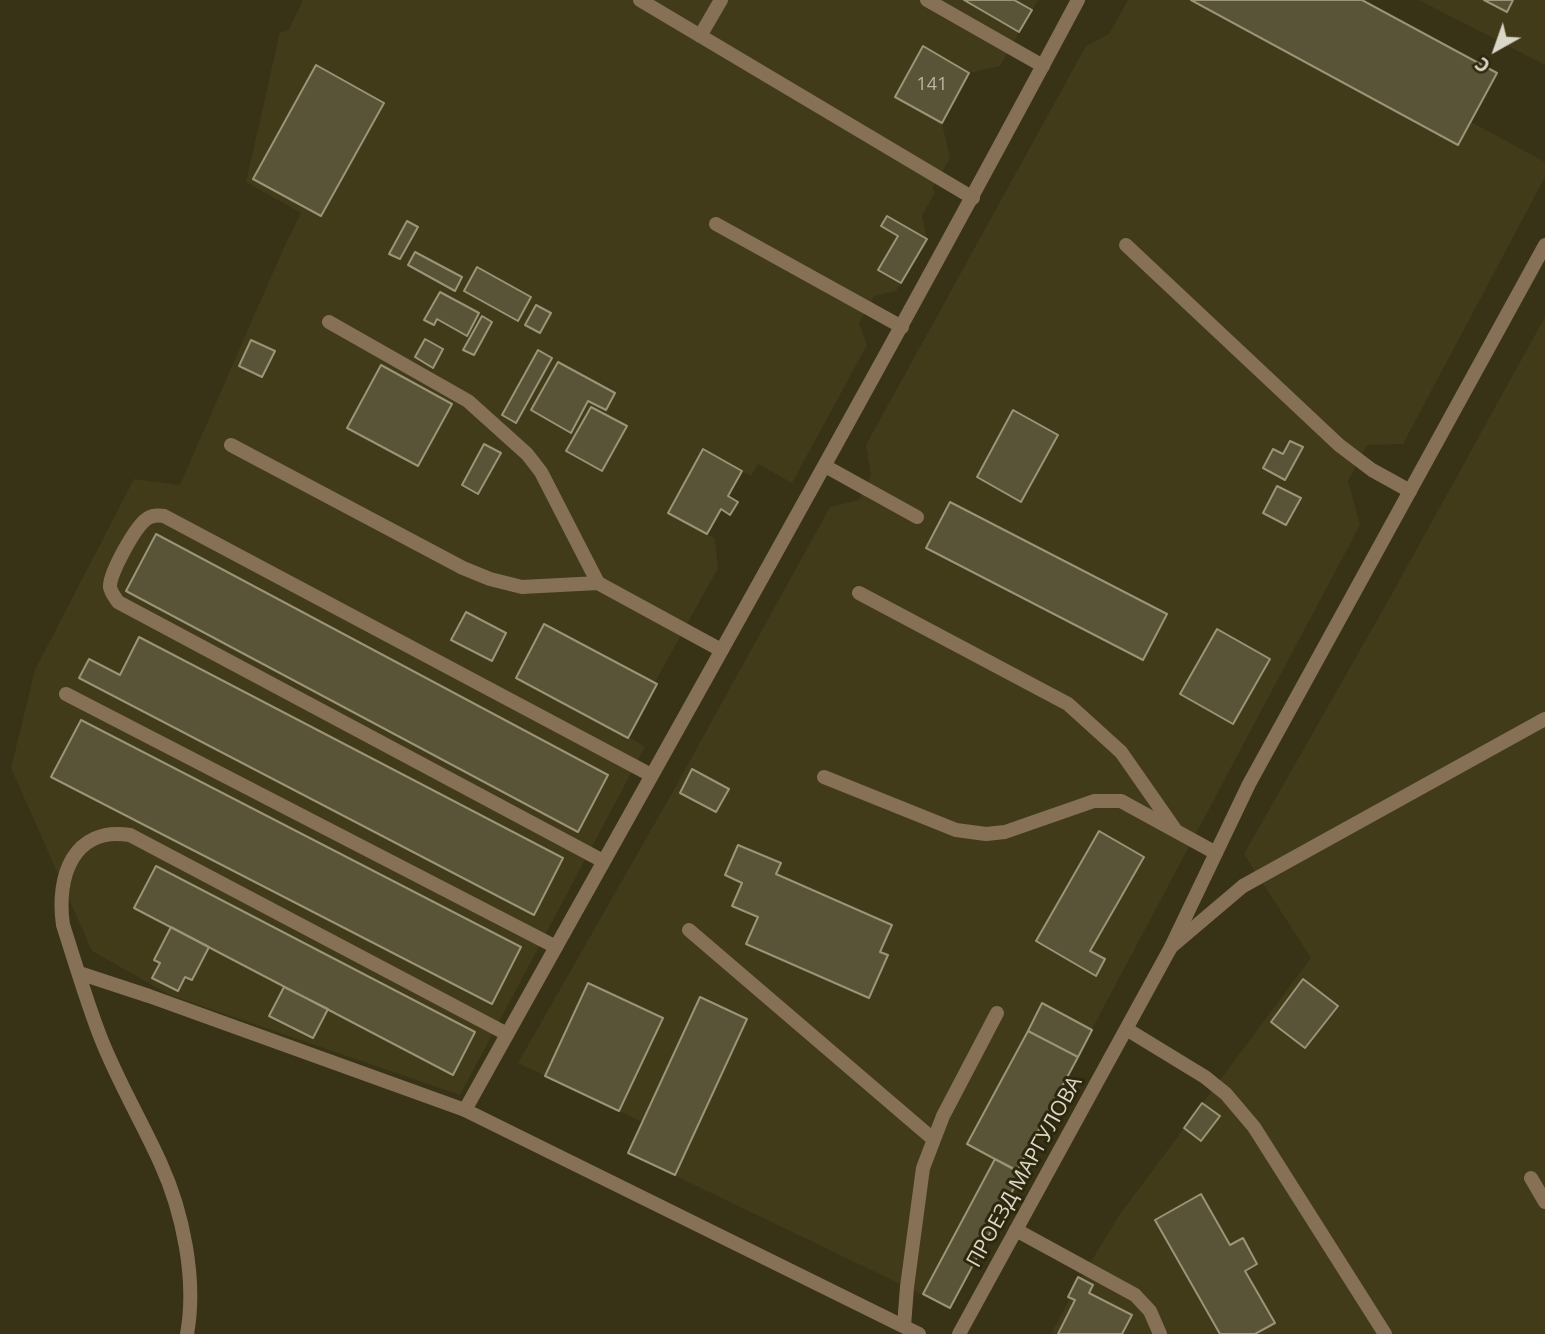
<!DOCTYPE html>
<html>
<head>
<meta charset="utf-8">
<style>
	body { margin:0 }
	#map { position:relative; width:1545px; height:1334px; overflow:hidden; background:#383217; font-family:"Open Sans",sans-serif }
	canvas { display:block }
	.north { position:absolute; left:1461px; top:14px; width:70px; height:70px; -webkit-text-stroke:5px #2d280d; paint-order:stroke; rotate:220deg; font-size:19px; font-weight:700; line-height:28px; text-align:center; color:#dad7c8 }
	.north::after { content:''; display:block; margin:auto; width:24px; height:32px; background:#dad7c8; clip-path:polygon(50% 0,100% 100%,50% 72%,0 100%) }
</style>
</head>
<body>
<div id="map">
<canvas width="1545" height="1334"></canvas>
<div class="north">С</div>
</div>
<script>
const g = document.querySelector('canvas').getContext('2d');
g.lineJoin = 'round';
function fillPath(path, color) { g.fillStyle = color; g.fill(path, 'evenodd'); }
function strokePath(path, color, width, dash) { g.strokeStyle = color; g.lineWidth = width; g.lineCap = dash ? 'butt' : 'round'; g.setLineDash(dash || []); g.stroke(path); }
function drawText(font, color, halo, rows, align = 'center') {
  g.font = font + ' "Open Sans",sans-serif'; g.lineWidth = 6; g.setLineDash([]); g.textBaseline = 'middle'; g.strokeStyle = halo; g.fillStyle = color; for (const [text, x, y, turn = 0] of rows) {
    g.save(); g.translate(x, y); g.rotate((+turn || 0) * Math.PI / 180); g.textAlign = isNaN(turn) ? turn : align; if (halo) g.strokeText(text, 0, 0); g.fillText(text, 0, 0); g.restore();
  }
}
fillPath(new Path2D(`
	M303,0H1038L1000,66L969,73L942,123L950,158L932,189L935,192L922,216L927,239L896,291L874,296L859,323L867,345L792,483L758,464L751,476L742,471L728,496L738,502L730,515L721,510L707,534L715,539L718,568L655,682L657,684L629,737L645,747L460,1095L170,995L92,951L11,768L35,670L134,479L180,485L285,245L301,213L246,182L280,32L288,31Z
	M1128,0H1362L1497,73L1471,122L1545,162V177L1403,444L1367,445L1348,481L1360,525L1017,1170L1022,1173L950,1308L628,1153L642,1122L518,1063L671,795L830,507L859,500L871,475L866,445L1086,46L1109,34Z
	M1419,0H1545V65Z
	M1545,317V1334H1051L1070,1298L1078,1277L1081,1278L1120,1214L1311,958L1244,854L1393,592Z`), '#423b1a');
const building = new Path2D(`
	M964,0H1014L1032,10L1019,32Z
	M1191,0H1362L1497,73L1458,145Z
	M1484,0H1513L1507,12Z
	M923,46L969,73L942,123L895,97Z
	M316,65L384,103L321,216L253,179Z
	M887,216L927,239L901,283L878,270L898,236L881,226Z
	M407,221L418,227L400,259L389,254Z
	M415,252L462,277L455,291L408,265Z
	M477,267L531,297L518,321L464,291Z
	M440,292L479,313L467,336L437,319L434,325L424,320Z
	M536,305L551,313L540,333L525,325Z
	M482,316L492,322L474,355L463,350Z
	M425,339L443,349L433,368L415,357Z
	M251,340L275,351L262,377L239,366Z
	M538,350L552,358L516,423L502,415Z
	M558,362L615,393L606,410L588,401L571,433L531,410Z
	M381,365L452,404L418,466L347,428Z
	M591,407L627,426L602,471L566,451Z
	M1013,410L1058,435L1021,502L977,477Z
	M1290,441L1303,447L1285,480L1263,468L1273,449L1283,454Z
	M484,444L501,453L478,494L462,485Z
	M703,449L742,471L728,496L738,502L730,515L721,509L707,534L668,513Z
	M1277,486L1301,498L1286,525L1263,513Z
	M950,502L1167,614L1143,660L926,548Z
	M156,534L608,775L578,832L126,591Z
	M466,612L506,633L492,661L451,640Z
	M544,624L657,684L628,738L516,678Z
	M1217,629L1270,659L1233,724L1180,694Z
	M139,637L563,858L534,915L79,678L89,659L120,675Z
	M81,720L521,947L492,1004L51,777Z
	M692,769L729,789L716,812L680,793Z
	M1099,831L1144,857L1090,951L1105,959L1096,976L1036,941Z
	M738,845L781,863L776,874L892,925L880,952L888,955L869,998L746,944L758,917L732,906L742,883L725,875Z
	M156,866L475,1032L453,1075L134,908Z
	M171,927L209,947L192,980L185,977L178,991L152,978L160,963L154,960Z
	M1303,979L1338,1006L1305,1048L1271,1022Z
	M588,983L663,1018L619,1111L545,1076Z
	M284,987L328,1009L313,1038L269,1016Z
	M700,997L747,1019L675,1175L628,1153Z
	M1042,1003L1092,1030L1078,1057L1028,1031Z
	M1028,1031L1078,1057L1017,1171L967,1144Z
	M1202,1103L1220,1116L1201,1141L1184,1128Z
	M995,1159L1022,1173L950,1308L923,1294Z
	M1201,1194L1230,1245L1243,1238L1257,1264L1245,1271L1275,1323L1255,1334H1220L1155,1220Z
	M1078,1277L1093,1285L1089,1293L1132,1315L1122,1334H1058L1075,1300L1068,1297Z`);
fillPath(building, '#595338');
strokePath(building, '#9b9477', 2);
strokePath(new Path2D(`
	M640,0L973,198
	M927,0L1043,66
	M700,36L721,0
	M716,224L902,327
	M1126,245L1339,445L1372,470L1410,491
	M329,322L468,401L527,454L541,472L598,583L721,650
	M231,445L463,568L490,579L522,587L598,583
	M825,466L917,517
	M859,593L1068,704L1121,752L1174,828
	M66,694L556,947
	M824,777L956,830L986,834L1005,832L1094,801H1121L1216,853
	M603,861L118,602C115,597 111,593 110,587C109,574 136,525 148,518C153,515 158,515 164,516L651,775
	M689,930L933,1139
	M1171,947L1243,886L1545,719
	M79,973L149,996L465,1110
	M1128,1030L1205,1077L1226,1094L1254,1127L1385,1334
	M1531,1178L1545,1202
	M1016,1230L1135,1295L1150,1311L1160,1334
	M904,1326L907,1287L923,1168L943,1116L997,1013
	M187,1334C197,1280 183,1212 160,1162C141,1120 117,1080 100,1036C86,1000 75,962 63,925C56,877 73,826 130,835L507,1034`), '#867156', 14);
strokePath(new Path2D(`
	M919,1334L465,1110C671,740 879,373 1078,0
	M959,1334L1171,947L1249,784L1545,245`), '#867156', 14);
drawText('18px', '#bab6a4', null, [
	["141",932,85]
]);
drawText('21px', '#dad7c8', '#2d280d', [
	["ПРОЕЗД МАРГУЛОВА",1025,1172,-61]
]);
</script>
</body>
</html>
